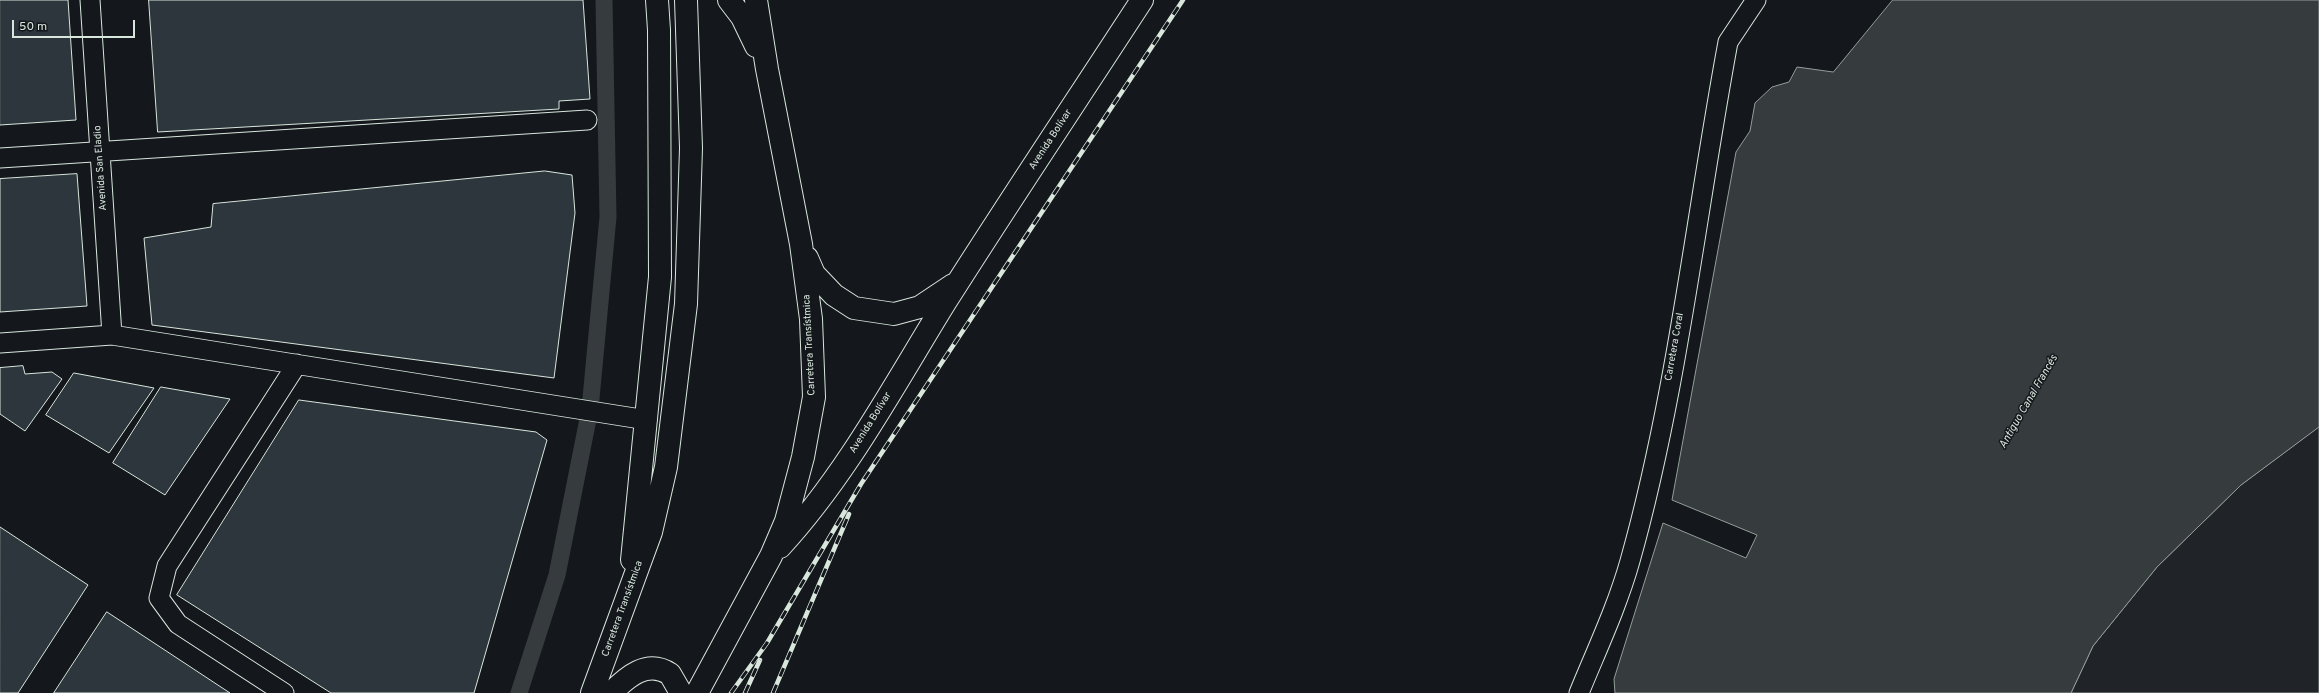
<!DOCTYPE html>
<html>
<head>
<meta charset="utf-8">
<style>
	body { margin:0 }
	#map { position:relative; width:2319px; height:693px; overflow:hidden; background:#14181c; font-family:Overpass,sans-serif }
	canvas { display:block }
	.scale { position:absolute; left:12px; top:20px; width:123px; height:18px; box-sizing:border-box; border:2px solid #d8e6dc; border-top:0; padding-left:5px; font-size:12px; line-height:14px; white-space:nowrap; color:#d8e6dc; -webkit-text-stroke:3px #14181c; paint-order:stroke }
</style>
</head>
<body>
<div id="map">
<canvas width="2319" height="693"></canvas>
<div class="scale">50 m</div>
</div>
<script>
const g = document.querySelector('canvas').getContext('2d');
g.lineJoin = 'round';
function fillPath(path, color) { g.fillStyle = color; g.fill(path, 'evenodd'); }
function strokePath(path, color, width, dash) { g.strokeStyle = color; g.lineWidth = width; g.lineCap = dash ? 'butt' : 'round'; g.setLineDash(dash || []); g.stroke(path); }
function drawText(font, color, halo, rows, align = 'center') {
  g.font = font + ' Overpass,sans-serif'; g.lineWidth = 3; g.setLineDash([]); g.textBaseline = 'middle'; g.strokeStyle = halo; g.fillStyle = color; for (const [text, x, y, turn = 0] of rows) {
    g.save(); g.translate(x, y); g.rotate((+turn || 0) * Math.PI / 180); g.textAlign = isNaN(turn) ? turn : align; if (halo) g.strokeText(text, 0, 0); g.fillText(text, 0, 0); g.restore();
  }
}
const green = new Path2D(`
	M2319,427V693H2071L2093,646L2157,567L2241,485Z`);
fillPath(green, '#202428');
strokePath(green, '#939e99', 1);
const water = new Path2D(`
	M1893,0H2319V427L2241,485L2157,567L2093,646L2071,693H1615L1614,679L1663,523L1746,558L1757,535L1672,500L1736,152L1750,131L1755,103L1772,87L1789,82L1797,67L1833,72Z`);
fillPath(water, '#363b3e');
strokePath(water, '#939e99', 1);
strokePath(new Path2D(`
	M519,693L557,575L590,409L608,217L604,0`), '#363b3e', 17);
const building = new Path2D(`
	M0,0H68L76,120L0,125Z
	M149,0H583L590,99L559,101V109L158,132Z
	M545,171L572,175L575,213L554,378L152,325L144,238L211,227L213,204Z
	M77,174L87,306L0,312V179Z
	M23,366L25,374L52,372L62,379L25,431L0,414V368Z
	M74,373L154,388L109,453L46,415Z
	M161,387L230,399L165,495L113,463Z
	M299,400L536,432L547,440L474,693H331L177,595Z
	M0,527L88,585L18,693H0Z
	M107,612L230,693H54Z`);
fillPath(building, '#2c363c');
strokePath(building, '#d8e6dc', 1);
const minor = new Path2D(`
	M90,0L112,335
	M0,158L587,120
	M0,343L112,335L647,420
	M284,693L178,624L159,598L167,566L297,364
	M1579,693C1597,649 1617,607 1630,561C1677,394 1696,214 1728,42L1756,0`);
const major = new Path2D(`
	M729,0L742,17L756,46
	M807,258L814,274L834,295L854,308L894,314L920,307L953,285
	M780,547C847,474 894,385 946,301C1010,200 1077,100 1142,0
	M632,560L660,277L659,30L657,0
	M592,693L651,532L666,467L686,304L691,148L686,0
	M611,693C627,677 647,659 670,674L681,693
	M697,693L771,556L786,521L803,457L814,397L811,319L801,244L767,69L756,0`);
strokePath(minor, '#d8e6dc', 21);
strokePath(major, '#d8e6dc', 24);
strokePath(minor, '#14181c', 19);
strokePath(major, '#14181c', 22);
const rail = new Path2D(`
	M731,693L767,643L861,484L1183,0
	M745,693L760,660
	M773,693L849,514`);
strokePath(rail, '#d8e6dc', 4.5);
strokePath(rail, '#14181c', 3, [9]);
drawText('10px', '#d8e6dc', '#14181c', [
	["Avenida Bolívar",1051,140,-57],
	["Avenida San Eladio",101,168,-94],
	["Carretera Transístmica",810,345,-93],
	["Carretera Coral",1675,347,-80],
	["Avenida Bolívar",871,423,-58],
	["Carretera Transístmica",623,609,-70]
]);
drawText('italic 11px', '#d8e6dc', '#14181c', [
	["Antiguo Canal Francés",2029,402,-60]
]);
</script>
</body>
</html>
